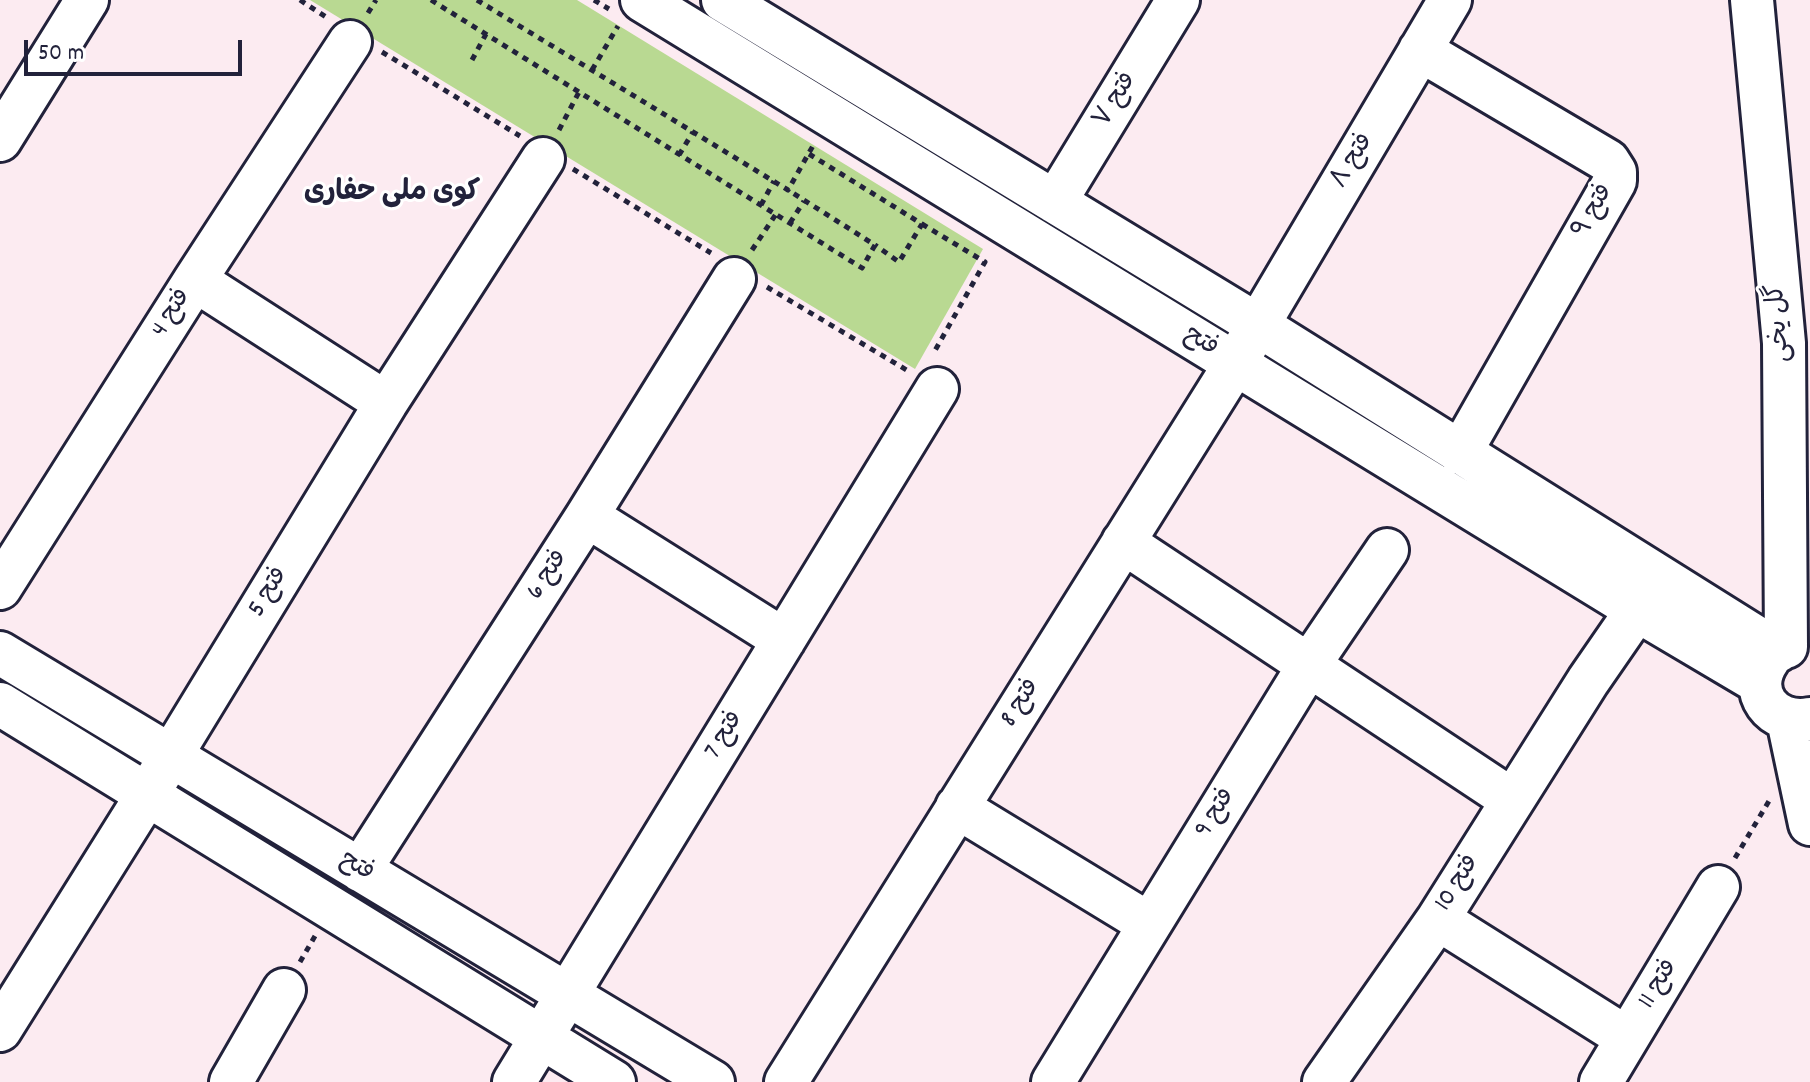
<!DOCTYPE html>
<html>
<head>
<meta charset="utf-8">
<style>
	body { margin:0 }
	#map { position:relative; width:1810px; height:1082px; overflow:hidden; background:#fcebf1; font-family:Dekko,sans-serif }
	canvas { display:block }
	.scale { position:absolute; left:24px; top:40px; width:218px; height:36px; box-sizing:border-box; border:4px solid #22223b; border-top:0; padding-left:10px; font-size:24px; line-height:28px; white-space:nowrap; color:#22223b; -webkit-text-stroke:6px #fff; paint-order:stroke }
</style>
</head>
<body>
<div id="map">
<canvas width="1810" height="1082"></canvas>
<div class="scale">50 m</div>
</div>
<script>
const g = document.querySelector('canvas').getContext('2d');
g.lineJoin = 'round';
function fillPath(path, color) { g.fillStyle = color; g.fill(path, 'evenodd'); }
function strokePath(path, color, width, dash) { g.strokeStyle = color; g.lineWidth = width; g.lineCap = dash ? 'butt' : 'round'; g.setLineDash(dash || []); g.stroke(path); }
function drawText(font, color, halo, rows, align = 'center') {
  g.font = font + ' Dekko,"Playpen Sans Arabic",sans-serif'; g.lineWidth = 6; g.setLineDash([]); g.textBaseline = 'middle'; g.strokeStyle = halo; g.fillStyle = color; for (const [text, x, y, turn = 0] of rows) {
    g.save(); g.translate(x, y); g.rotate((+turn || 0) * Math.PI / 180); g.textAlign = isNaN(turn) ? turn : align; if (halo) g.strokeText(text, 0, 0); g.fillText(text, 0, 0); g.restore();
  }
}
fillPath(new Path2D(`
	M310,0H577L983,249L915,369Z`), '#b9d992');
const minor = new Path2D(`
	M642,0L1652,619L1760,683
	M723,0L1269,332L1778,651
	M1752,0L1784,343L1786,647
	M1420,50L1608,161L1615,172V181L1460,453
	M0,140L87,0
	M1055,202L1178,0
	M195,280L386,403
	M587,516L784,640
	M1123,542L1512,800
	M0,588L195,280L350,42
	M0,653L713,1082
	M1769,659C1746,692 1772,726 1810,719
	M0,704L614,1082
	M1788,720L1810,824
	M957,807L1149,924
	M360,870L587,516L734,279
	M1438,919L1627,1038
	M0,1030L147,795L386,403L543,159
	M231,1082L284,990
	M514,1082L937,389
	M786,1082L1235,364L1450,0
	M1053,1082L1309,665L1387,550
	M1324,1082L1438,919L1588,681L1637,610
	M1601,1082L1718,887`);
strokePath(minor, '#22223b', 48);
strokePath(new Path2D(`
	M300,0L329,19
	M431,0L862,268L875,245L788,190
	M477,0L788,190L814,144
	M594,0L609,9
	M368,13L376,0
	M382,52L520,136
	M472,60L486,34
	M592,70L618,26
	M559,130L579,92
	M809,154L922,224L899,262L875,245
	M679,155L693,132
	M573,169L711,253
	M761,205L774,181
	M790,223L804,201
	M922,224L985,262L933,354
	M752,250L776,214
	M767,287L910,372
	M1735,858L1769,801
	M300,962L315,936`), '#22223b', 5, [6, 6]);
strokePath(minor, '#fff', 42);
drawText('26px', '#22223b', '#fff', [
	["فتح ۷",1117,101,-59],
	["فتح ۸",1354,162,-59],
	["فتح ۹",1595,212,-62],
	["فتح 4",173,314,-58],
	["گل یخی",1781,323,-94],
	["فتح",1200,343,32],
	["فتح 6",549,576,-57],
	["فتح 5",270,593,-59],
	["فتح 8",1022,704,-58],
	["فتح 7",726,736,-59],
	["فتح 9",1217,814,-58],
	["فتح",356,868,31],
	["فتح 10",1459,884,-58],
	["فتح 11",1660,985,-59]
]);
drawText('bold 28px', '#22223b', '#fff', [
	["کوی ملی حفاری",392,195]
]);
</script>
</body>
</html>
